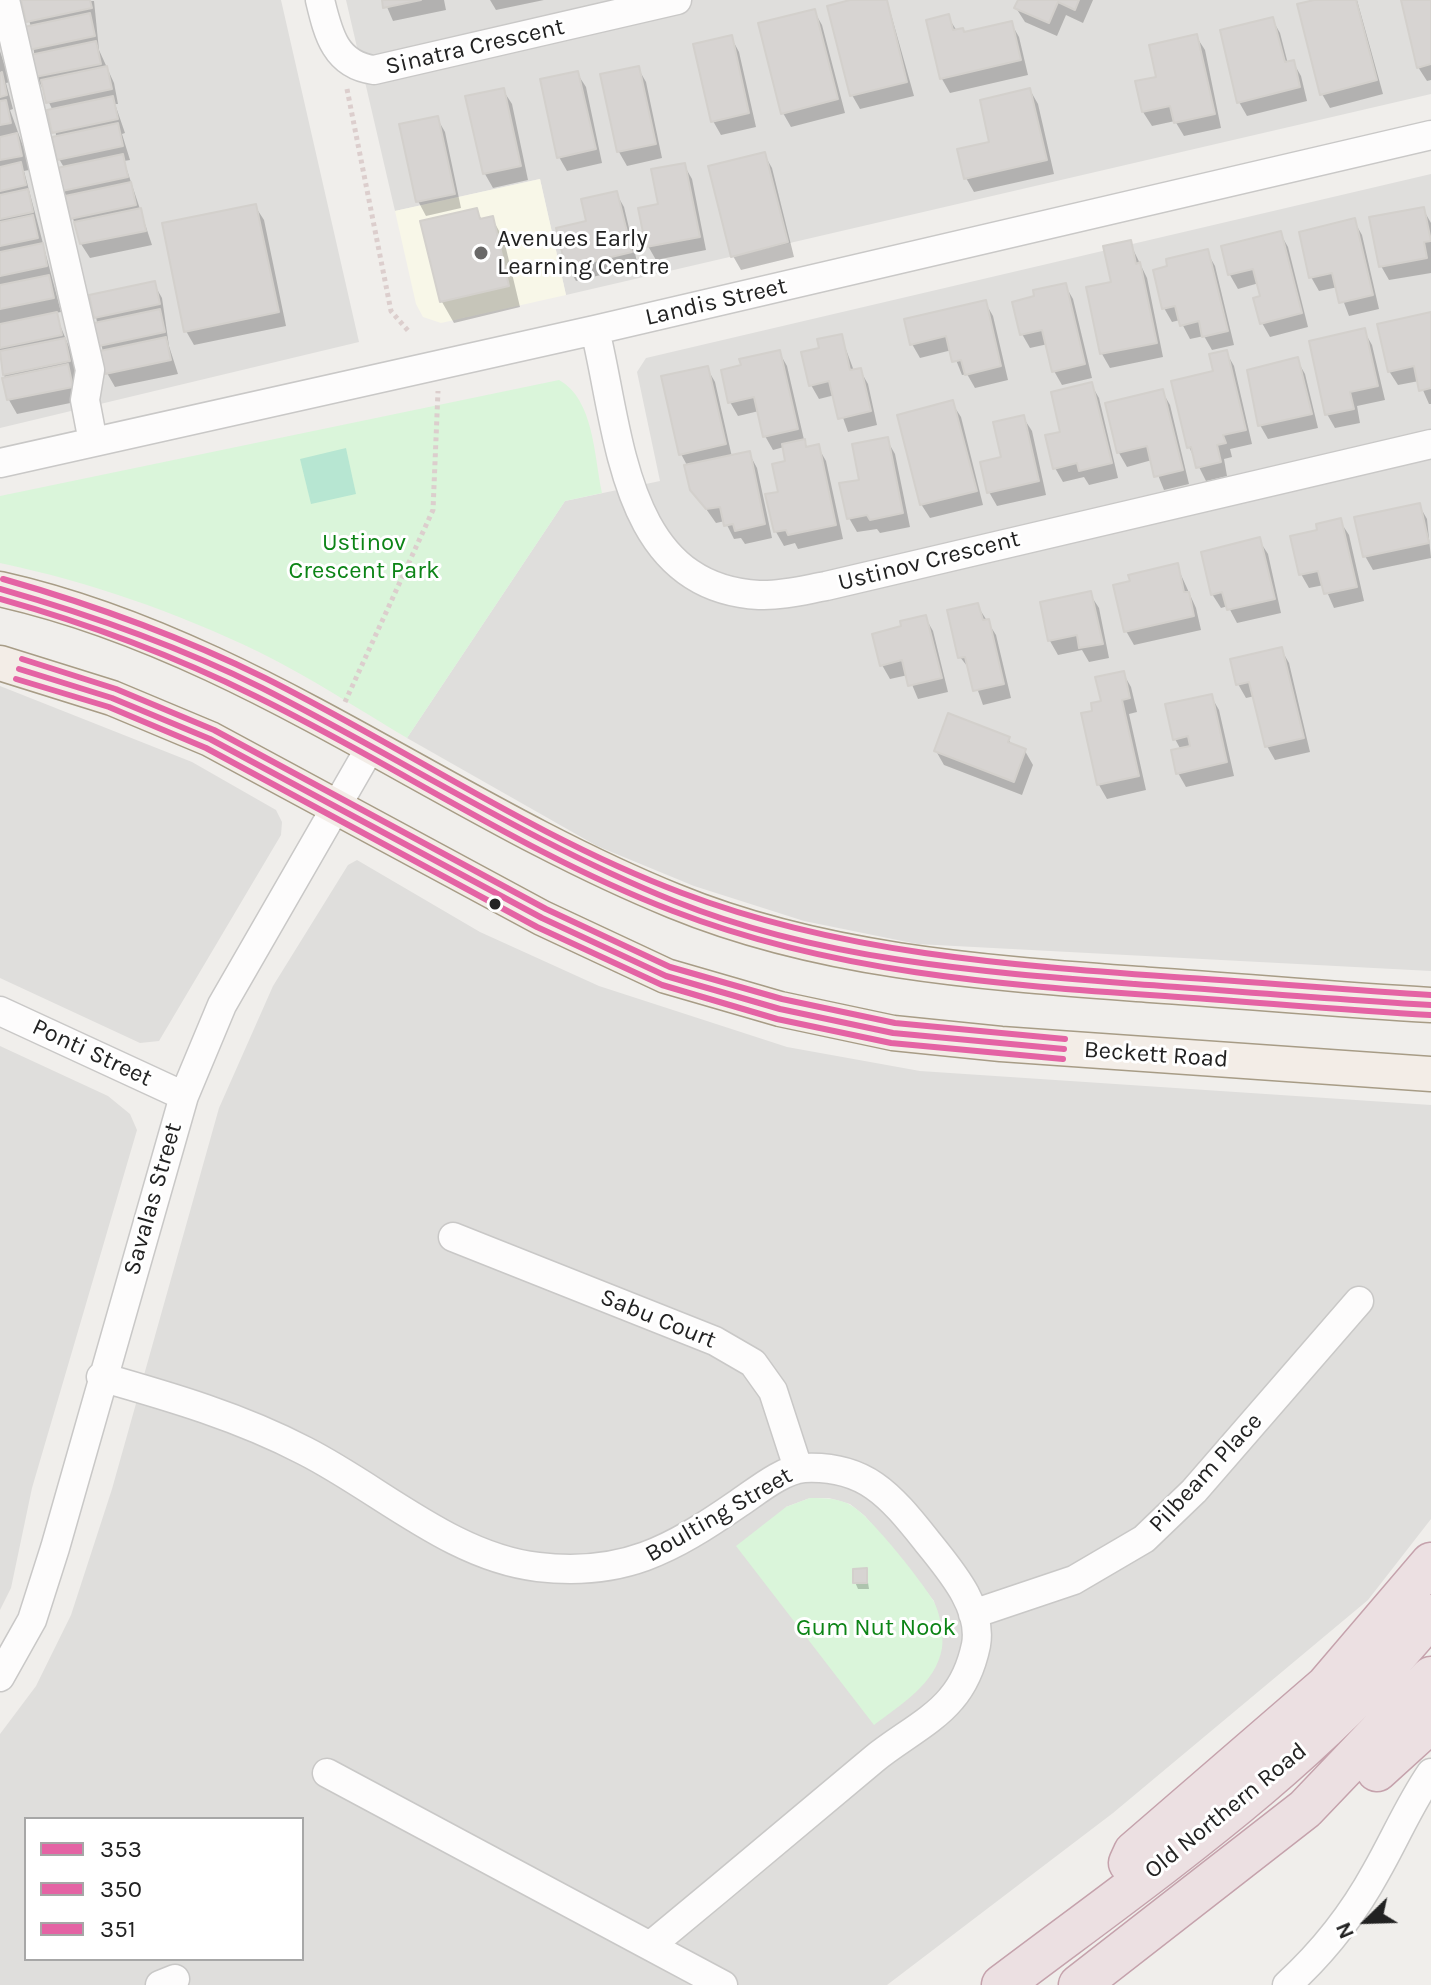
<!DOCTYPE html>
<html>
<head>
<meta charset="utf-8">
<style>
	body { margin:0 }
	#map { position:relative; width:1431px; height:1985px; overflow:hidden; background:#f0eeeb; font-family:Karla,sans-serif }
	canvas { display:block }
	.legend { position:absolute; left:24px; top:1817px; width:280px; height:144px; box-sizing:border-box; background:#fff; border:2px solid #a7a7a7; margin:0; padding:10px 14px; list-style:none; font-size:24px; color:#222 }
	.legend li { display:flex; align-items:center; gap:16px; height:40px }
	.legend b { width:40px; border:2px solid #a7a7a7 }
	.north { position:absolute; left:1327px; top:1881px; width:80px; height:80px; -webkit-text-stroke:6px #fff; paint-order:stroke; rotate:247deg; font-size:22px; font-weight:700; line-height:32px; text-align:center; color:#222 }
	.north::after { content:''; display:block; margin:auto; width:28px; height:36px; background:#222; clip-path:polygon(50% 0,100% 100%,50% 72%,0 100%) }
</style>
</head>
<body>
<div id="map">
<canvas width="1431" height="1985"></canvas>
<ul class="legend">
<li><b style="height:10px;background:#e463a4"></b>353</li>
<li><b style="height:10px;background:#e463a4"></b>350</li>
<li><b style="height:10px;background:#e463a4"></b>351</li>
</ul>
<div class="north">N</div>
</div>
<script>
const g = document.querySelector('canvas').getContext('2d');
g.lineJoin = 'round';
function fillPath(path, color) { g.fillStyle = color; g.fill(path, 'evenodd'); }
function strokePath(path, color, width, dash) { g.strokeStyle = color; g.lineWidth = width; g.lineCap = dash ? 'butt' : 'round'; g.setLineDash(dash || []); g.stroke(path); }
function drawText(font, color, halo, rows, align = 'center') {
  g.font = font + ' Karla,sans-serif'; g.lineWidth = 6; g.setLineDash([]); g.textBaseline = 'middle'; g.strokeStyle = halo; g.fillStyle = color; for (const [text, x, y, turn = 0] of rows) {
    g.save(); g.translate(x, y); g.rotate((+turn || 0) * Math.PI / 180); g.textAlign = isNaN(turn) ? turn : align; if (halo) g.strokeText(text, 0, 0); g.fillText(text, 0, 0); g.restore();
  }
}
fillPath(new Path2D(`
	M0,0H281L359,342L0,428Z
	M346,0H1431V94L566,295L540,179L395,211Z
	M1431,174V971L917,944L804,921L694,886L597,846L407,738L565,501L660,481L637,372L646,358Z
	M0,686L192,762L276,810L282,822L281,835L159,1041L140,1043L0,978Z
	M357,860L480,932L599,986L787,1047L920,1071L1431,1105V1519L1368,1600L1113,1813L887,1985H0V1734L36,1686L71,1615L112,1489L219,1108L273,986L348,865ZM810,1498H829L850,1504L865,1516L934,1601L942,1647L786,1507ZM26,1819H302V1959H26Z
	M0,1046L108,1096L130,1114L137,1130L32,1488L11,1588L0,1610Z`), '#dfdedc');
fillPath(new Path2D(`
	M540,179L566,295L441,323L423,317L416,304L395,211Z`), '#f8f7e8');
fillPath(new Path2D(`
	M559,380C594,399 594,456 602,493L565,501L407,738C358,709 310,677 259,652C176,612 90,582 0,563V496Z
	M810,1498C824,1498 840,1498 852,1506C872,1518 920,1579 933,1600C940,1612 944,1635 942,1648C936,1684 900,1705 874,1725L736,1546L786,1507Z`), '#daf5da');
fillPath(new Path2D(`
	M346,448L356,494L311,504L300,459Z`), '#b7e6d2');
fillPath(new Path2D(`
	M23,0L94,1L99,50L114,83L118,104H115L125,133L122,134L130,160L124,161L152,245L90,258L81,244L64,190L65,169L59,159L53,111L37,77L31,27Z
	M384,0H444L446,10L393,21Z
	M490,0H544L496,10Z
	M858,0H887L914,96L860,109L852,95Z
	M1020,0H1093L1083,23L1066,15L1057,36L1025,22L1016,8Z
	M1322,0H1357L1383,94L1330,108L1322,94Z
	M1403,0H1431V80L1427,81L1418,67Z
	M814,11L822,25L845,113L791,127L783,113Z
	M948,17L957,31L964,34L1011,23L1019,37L1028,75L950,93L942,79L929,21Z
	M1272,19L1280,33L1288,64L1293,62L1301,76L1307,101L1247,116L1239,102Z
	M1196,36L1205,50L1221,128L1184,136L1175,121L1152,126L1143,112L1159,78Z
	M731,37L739,52L756,127L721,135L713,121Z
	M0,51L10,82L6,83L13,109L10,110L24,149L29,170L24,171L61,312L55,313L72,354L80,401L17,414L9,400L0,353Z
	M638,68L646,82L662,158L627,166L619,152L602,76Z
	M577,73L586,87L602,163L567,171L559,157Z
	M503,90L512,104L528,180L493,188L485,174L468,98Z
	M1030,90L1038,104L1054,174L974,192L966,178Z
	M437,118L445,132L461,208L426,216L418,201Z
	M764,154L772,168L794,257L741,270L733,256Z
	M684,165L692,179L706,250L656,260L648,246L661,206Z
	M616,193L624,207L638,266L576,281L568,267L589,222Z
	M255,206L264,220L286,326L194,345L186,331Z
	M1423,209L1431,223V273L1389,280L1381,266Z
	M476,210L482,220L492,218L504,240L520,307L454,323L442,302Z
	M1354,221L1362,235L1379,309L1349,316L1338,287L1319,291L1311,277Z
	M1280,233L1288,247L1308,327L1270,337L1262,323L1259,283L1238,289L1230,275L1223,247Z
	M1130,243L1147,278L1163,357L1110,368L1102,354L1088,289L1113,284Z
	M1207,252L1215,266L1234,345L1212,350L1204,336L1190,339L1180,320L1172,322L1164,308Z
	M154,284L162,298L169,346L178,374L115,387L107,373L96,317Z
	M1065,285L1073,299L1092,378L1062,385L1054,371L1048,344L1030,348L1022,334Z
	M985,302L993,316L1008,380L975,388L967,374L962,375L952,350L920,358L912,344Z
	M1431,316V404H1429L1419,381L1398,385L1389,371Z
	M1364,331L1372,345L1385,400L1357,406L1360,423L1335,428L1327,414Z
	M841,336L854,371L860,370L868,384L877,425L848,432L835,395L819,399L811,385L822,349Z
	M779,352L787,366L805,444L808,449L818,447L826,461L843,539L798,549L795,543L784,546L776,532L788,462L784,447L773,450L765,436L759,411L738,416L730,402Z
	M1226,352L1234,366L1252,444L1230,449L1232,457L1224,459L1227,476L1206,481L1189,447Z
	M1297,360L1305,374L1318,428L1268,439L1260,425Z
	M707,368L715,382L732,457L749,453L757,468L772,538L745,544L741,538L734,539L725,521L716,523L692,489L688,467L681,454Z
	M1091,384L1099,398L1118,478L1089,485L1084,477L1063,482L1055,468L1063,433Z
	M1162,391L1170,405L1189,484L1164,490L1152,460L1127,467L1119,453L1108,405Z
	M952,403L961,417L983,505L930,518L921,504Z
	M1023,417L1032,431L1046,495L997,506L989,492Z
	M887,440L895,454L910,527L880,533L877,529L857,532L849,518L862,481Z
	M1419,505L1427,519L1431,558L1373,570L1365,556Z
	M1340,521L1349,535L1364,601L1334,608L1324,585L1309,588L1301,574L1320,531Z
	M1259,540L1268,554L1281,613L1237,623L1228,606L1221,608L1212,594Z
	M1177,566L1196,608L1201,630L1134,645L1126,631Z
	M1090,594L1099,608L1109,658L1089,662L1082,650L1058,655L1050,641L1042,603Z
	M977,605L996,635L1011,698L983,705L971,671L960,657Z
	M925,617L933,631L948,692L918,699L908,675L890,679L882,665L903,628Z
	M1281,649L1289,663L1310,752L1275,760L1267,746L1255,696L1246,698L1238,684Z
	M1123,673L1131,687L1137,712L1129,714L1146,790L1107,799L1099,785L1083,714L1095,712Z
	M1211,696L1219,710L1234,776L1186,787L1178,773L1181,750L1175,739Z
	M1008,739L1013,746L1025,751L1033,765L1022,795L944,765L936,751Z
	M866,1570L869,1589H858L855,1582Z`), '#0003');
const building = new Path2D(`
	M21,0H90L92,8L26,22Z
	M382,0H421L383,8Z
	M850,0H887L907,82L850,96L827,6Z
	M1018,0H1079L1075,10L1058,2L1049,23L1014,8Z
	M1314,0H1356L1377,80L1320,95L1297,4Z
	M1401,0H1431V64L1417,68Z
	M815,9L838,99L781,114L758,23Z
	M90,13L95,36L29,50L24,27Z
	M949,14L953,30L963,28L964,32L1012,21L1021,60L940,79L926,20Z
	M1273,17L1285,62L1294,60L1300,87L1237,103L1220,30Z
	M1197,34L1215,114L1174,123L1170,106L1142,112L1135,81L1156,77L1149,45Z
	M732,35L749,113L711,122L693,44Z
	M96,41L101,64L35,77L30,55Z
	M107,66L112,89L46,103L41,80Z
	M639,66L656,144L617,152L600,74Z
	M578,71L596,149L557,158L540,79Z
	M2,72L7,95L0,97V73Z
	M504,88L521,166L483,174L465,96Z
	M1030,88L1047,160L964,179L957,149L989,142L980,100Z
	M113,96L118,119L52,133L47,110Z
	M6,100L11,123L0,125V101Z
	M438,116L455,194L416,202L399,124Z
	M118,123L123,146L57,160L52,137Z
	M17,133L22,156L0,160V137Z
	M765,152L788,242L731,257L708,166Z
	M123,154L128,177L62,191L57,168Z
	M21,162L26,185L0,191V167Z
	M685,163L700,237L646,247L638,208L658,204L651,169Z
	M131,182L136,205L70,219L65,196Z
	M28,189L33,212L0,219V195Z
	M617,191L632,252L566,268L556,228L586,221L581,199Z
	M256,204L279,312L184,332L162,223Z
	M1424,207L1431,241L1424,242L1427,258L1379,267L1369,217Z
	M141,208L146,231L80,244L74,222Z
	M477,208L480,219L493,216L509,286L440,302L420,221Z
	M33,215L38,238L0,246V222Z
	M1355,218L1373,295L1339,303L1332,273L1309,278L1299,232Z
	M1281,231L1302,313L1260,324L1253,298L1260,296L1253,269L1228,275L1221,246Z
	M1131,240L1136,264L1140,262L1157,343L1100,354L1086,287L1111,282L1103,246Z
	M43,243L47,266L0,276V252Z
	M1208,249L1228,331L1202,337L1199,321L1180,326L1175,306L1162,309L1153,270L1167,266L1166,259Z
	M49,275L54,298L0,309V285Z
	M155,281L160,304L94,318L89,295Z
	M1066,283L1085,364L1052,372L1042,330L1020,335L1012,302L1034,296L1033,290Z
	M986,300L1001,366L965,375L961,360L952,362L946,336L910,345L904,319Z
	M160,309L165,332L99,346L94,323Z
	M57,312L62,335L0,348V324Z
	M1431,312V388L1419,391L1414,366L1388,372L1377,324Z
	M1365,328L1378,386L1350,392L1354,409L1325,415L1309,341Z
	M842,334L850,370L861,368L871,411L838,419L829,381L809,386L801,352L819,348L817,339Z
	M166,337L171,360L105,374L100,351Z
	M65,338L70,361L3,375L0,351Z
	M780,350L798,429L763,437L754,397L728,403L721,370L741,365L739,359Z
	M1227,350L1246,430L1223,435L1226,443L1217,445L1221,462L1196,468L1191,447L1187,448L1171,381L1213,371L1209,354Z
	M1298,357L1312,414L1258,426L1247,370Z
	M68,364L73,387L7,400L2,378Z
	M708,366L726,444L679,455L661,376Z
	M1092,382L1112,463L1079,471L1077,463L1053,469L1045,435L1060,432L1051,392Z
	M1163,389L1183,470L1154,477L1147,446L1117,453L1105,403Z
	M953,400L977,491L920,505L897,415Z
	M1024,415L1039,481L987,493L980,462L1001,457L993,422Z
	M888,437L903,513L870,520L867,515L847,519L839,483L859,480L852,444Z
	M805,439L806,447L819,444L836,525L788,535L786,530L774,532L765,494L778,492L772,464L785,461L782,444Z
	M750,451L765,524L735,531L733,524L724,526L720,507L706,509L690,490L684,465Z
	M1420,503L1429,543L1363,557L1354,517Z
	M1341,518L1357,587L1324,594L1318,571L1299,575L1290,536L1317,530L1316,524Z
	M1260,537L1275,599L1227,610L1222,592L1211,595L1201,552Z
	M1178,563L1184,592H1189L1194,616L1124,632L1113,585L1130,581L1128,575Z
	M1091,591L1103,644L1079,648L1077,635L1048,641L1040,602Z
	M978,603L983,620L989,619L1004,684L973,691L965,657L958,658L947,610Z
	M926,615L942,678L908,686L902,660L880,666L872,634L901,626L900,621Z
	M1282,647L1304,738L1265,747L1249,682L1236,685L1230,659Z
	M1124,671L1130,698L1122,700L1139,776L1097,785L1081,713L1092,711L1091,703L1101,701L1095,677Z
	M1212,694L1227,762L1176,774L1171,750L1190,746L1188,736L1173,740L1165,704Z
	M948,713L1010,737L1008,742L1026,749L1014,782L934,751Z
	M867,1568V1583H853V1569Z`);
fillPath(building, '#d7d4d2');
strokePath(building, '#d3d0cc', 2);
const minor = new Path2D(`
	M5,0L90,370L85,400L93,442
	M320,0C328,33 335,65 374,70L677,0
	M595,330C620,431 622,588 759,595C781,596 804,590 826,586L1431,444
	M0,463L595,330L1431,135
	M0,1011L184,1096
	M453,1237L715,1341L753,1363L773,1391L798,1468
	M101,1377C171,1397 240,1417 305,1451C380,1489 452,1557 538,1567C623,1577 671,1550 739,1503C757,1491 782,1470 804,1468C865,1465 890,1495 926,1540C948,1568 983,1606 976,1645C972,1664 964,1684 951,1699C932,1722 898,1739 874,1759C800,1821 725,1884 650,1946L327,1773
	M973,1614L1074,1580L1144,1539L1194,1491L1359,1301
	M0,1677L32,1620L55,1548L184,1096L222,1005L370,748
	M650,1946L723,1985
	M160,1985L175,1979
	M1287,1985C1322,1953 1353,1914 1376,1872C1395,1839 1409,1805 1431,1773`);
const major = new Path2D(`
	M0,589C245,644 445,808 674,901C825,963 990,973 1151,985C1244,991 1338,1000 1431,1005
	M0,663L112,698L210,739L542,918L666,976L780,1009L893,1033L1001,1044L1431,1074`);
const highway = new Path2D(`
	M1377,1771L1431,1722
	M1129,1863L1134,1852L1326,1686L1431,1563
	M1002,1985C1153,1871 1311,1763 1431,1615
	M1079,1985L1305,1809L1431,1677`);
strokePath(minor, '#c9c8c7', 31);
strokePath(major, '#a79c86', 37);
strokePath(highway, '#c5a2ac', 43);
strokePath(new Path2D(`
	M347,89L391,311L410,333
	M345,702L433,510L438,391`), '#dccecd', 5, [4, 4]);
strokePath(minor, '#fdfcfc', 28);
strokePath(major, '#f3ede7', 34);
strokePath(highway, '#ece0e2', 40);
strokePath(new Path2D(`
	M0,589C91,615 178,646 262,688C400,758 531,843 674,901C820,960 980,972 1135,984C1234,991 1332,999 1431,1005
	M19,669L112,698L210,739L542,918L666,976L780,1009L893,1033L1064,1049`), '#e463a4', 6);
strokePath(new Path2D(`
	M0,599C89,624 172,655 255,696C396,765 527,855 673,911C831,972 999,985 1165,996C1254,1002 1342,1010 1430,1015
	M16,679L109,707L206,748L537,927L662,985L777,1019L891,1043L1063,1059`), '#e463a4', 6);
strokePath(new Path2D(`
	M3,579C94,605 180,636 265,678C405,748 536,838 682,893C840,953 1007,965 1174,977C1260,982 1345,990 1431,995
	M22,659L116,689L214,730L546,909L670,967L782,999L895,1023L1065,1039`), '#e463a4', 6);
for (const [x, y, r, color] of [
	[481,253,8,"#6a6968"],
	[495,904,7,"#222"]
]) { const dot = new Path2D(); dot.arc(x, y, r, 0, 2 * Math.PI); g.fillStyle = color; g.fill(dot); strokePath(dot, '#fff', 3); }
drawText('24px', '#222', '#fff', [
	["Sinatra Crescent",475,47,-13],
	["Landis Street",716,302,-13],
	["Ustinov Crescent",929,561,-14],
	["Ponti Street",92,1053,25],
	["Beckett Road",1156,1055,4],
	["Savalas Street",153,1199,-74],
	["Sabu Court",658,1319,22],
	["Pilbeam Place",1206,1473,-47],
	["Boulting Street",719,1515,-30],
	["Old Northern Road",1226,1811,-39]
]);
drawText('24px', '#222', '#fff', [
	["Avenues Early",497,239],
	["Learning Centre",497,267]
], 'left');
drawText('24px', '#0c8416', '#fff', [
	["Ustinov",364,543],
	["Crescent Park",364,571],
	["Gum Nut Nook",876,1628]
]);
</script>
</body>
</html>
